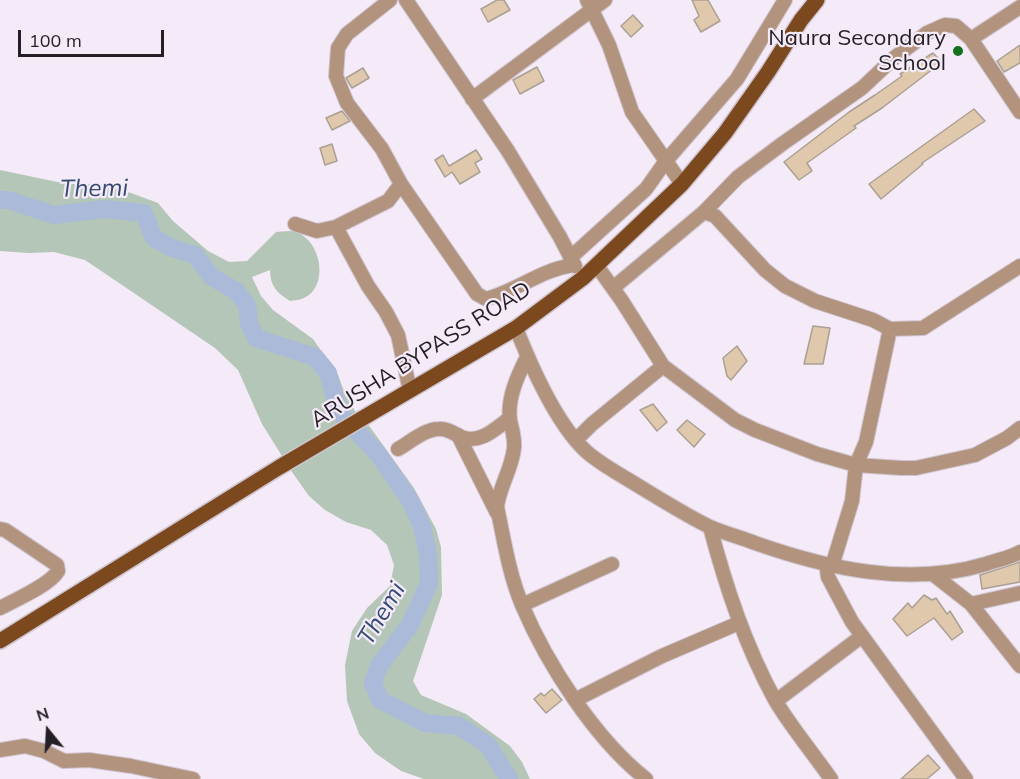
<!DOCTYPE html>
<html>
<head>
<meta charset="utf-8">
<style>
	body { margin:0 }
	#map { position:relative; width:1020px; height:779px; overflow:hidden; background:#f5eaf7; font-family:Mulish,sans-serif }
	canvas { display:block }
	.north { position:absolute; left:18px; top:701px; width:60px; height:60px; -webkit-text-stroke:4px #f5eaf7; paint-order:stroke; rotate:342deg; font-size:16px; font-weight:700; line-height:24px; text-align:center; color:#231f24 }
	.north::after { content:''; display:block; margin:auto; width:21px; height:27px; background:#231f24; clip-path:polygon(50% 0,100% 100%,50% 72%,0 100%) }
	.scale { position:absolute; left:18px; top:30px; width:146px; height:27px; box-sizing:border-box; border:3px solid #231f24; border-top:0; padding-left:8px; font-size:18px; line-height:21px; white-space:nowrap; color:#231f24; -webkit-text-stroke:4px #f5eaf7; paint-order:stroke }
</style>
</head>
<body>
<div id="map">
<canvas width="1020" height="779"></canvas>
<div class="north">N</div>
<div class="scale">100 m</div>
</div>
<script>
const g = document.querySelector('canvas').getContext('2d');
g.lineJoin = 'round';
function fillPath(path, color) { g.fillStyle = color; g.fill(path, 'evenodd'); }
function strokePath(path, color, width, dash) { g.strokeStyle = color; g.lineWidth = width; g.lineCap = dash ? 'butt' : 'round'; g.setLineDash(dash || []); g.stroke(path); }
function drawText(font, color, halo, rows, align = 'center') {
  g.font = font + ' Mulish,sans-serif'; g.lineWidth = 4.5; g.setLineDash([]); g.textBaseline = 'middle'; g.strokeStyle = halo; g.fillStyle = color; for (const [text, x, y, turn = 0] of rows) {
    g.save(); g.translate(x, y); g.rotate((+turn || 0) * Math.PI / 180); g.textAlign = isNaN(turn) ? turn : align; if (halo) g.strokeText(text, 0, 0); g.fillText(text, 0, 0); g.restore();
  }
}
fillPath(new Path2D(`
	M0,170L67,184H99L131,193L158,203L173,221L208,251L229,262L247,261L276,232C282,232 290,230 296,232C322,241 329,287 304,298C300,300 294,300 290,301C277,293 270,286 270,270L252,277L261,296L273,310L313,339L338,375L344,391L355,411L370,427L414,488L436,529L441,547L442,595L413,681L421,695L466,714L510,746L522,762L530,779H424L401,771L375,753L359,734L347,701L345,665L352,631L367,608L390,586L394,565L387,545L371,530L346,522L325,510L309,496L292,472L262,424L238,370L215,348L85,260L54,252L29,253L0,251Z`), '#b4c6b7');
strokePath(new Path2D(`
	M0,200H8L54,215L104,209L144,213L154,238L172,248L195,255L212,277L236,291L247,305L249,323L256,338L315,357L328,373L338,409
	M345,419L379,455L411,502L422,526L428,555L429,583L410,625L379,666L373,683L380,700L425,723L459,726L488,745L509,779`), '#aabad8', 18);
const building = new Path2D(`
	M497,0H504L510,10L488,22L481,9Z
	M692,0H708L720,21L701,32L694,20L699,16Z
	M633,15L643,26L631,37L621,26Z
	M1020,45V63L1004,72L997,61Z
	M933,53L942,62L882,108L854,126L856,128L807,163L812,171L799,180L784,162L849,112L875,95L902,76L900,74Z
	M537,67L544,81L520,94L513,80Z
	M363,68L369,78L352,88L346,78Z
	M974,109L985,121L922,163L923,164L881,199L869,184Z
	M342,111L350,121L332,130L326,118Z
	M332,144L337,161L325,165L320,148Z
	M476,150L482,159L475,163L480,172L460,184L452,172L445,177L435,160L443,155L449,166Z
	M813,326L830,328L823,364H804Z
	M737,346L747,361L731,380L727,376L723,358Z
	M653,404L667,422L657,431L640,410Z
	M687,420L705,434L694,447L677,430Z
	M1020,562V582L982,589L980,575Z
	M924,595L932,600L936,598L947,614L950,611L963,632L952,640L934,618L907,636L893,619L908,603L912,608Z
	M552,689L562,700L546,713L534,699L541,693L544,696Z
	M928,755L940,768L927,779H901Z`);
fillPath(building, '#dfc8ac');
strokePath(building, '#aaa093', 1.5);
const minor = new Path2D(`
	M390,0L347,34L338,48L336,76L347,103L382,149L401,184L477,294L486,299C517,291 542,269 574,265
	M406,0L508,151L560,237L575,266
	M587,0L609,45L632,112L682,184
	M971,39L1020,7
	M472,99L605,0
	M704,212L738,177L782,144L862,88L894,58L927,33L945,25L956,26L971,39L1020,112
	M295,224L317,231L336,227L388,201L401,184
	M336,227L368,286L386,312L398,335L410,391
	M570,258L646,189L665,162L737,79L785,0
	M597,266L622,301L663,366L735,420L755,430L817,454L856,465L901,468H916L975,455L1007,438L1020,428
	M613,288L704,212L715,216L765,270L785,286L815,301L873,320L890,329L923,328L1020,266
	M516,328C531,366 557,426 588,453C602,465 621,475 637,485C660,499 684,514 708,526C723,533 740,537 755,543C829,569 909,587 986,564C997,560 1010,558 1020,552
	M890,329L866,442L856,465L852,501L832,566L827,570L828,577L852,622L966,779
	M527,357C518,375 507,398 510,420C512,430 515,438 514,448C512,469 499,487 497,507C504,540 509,574 522,605C547,664 595,739 646,779
	M458,435L497,513
	M576,440L592,424L663,366
	M398,449C410,442 425,429 439,429C447,428 455,434 461,437C480,445 496,428 510,418
	M710,527C726,587 745,645 775,700C791,727 813,753 831,779
	M0,529L5,530L57,565L58,571C50,585 15,600 0,608
	M934,575L971,604L1020,666
	M971,604L1020,593
	M522,605L612,564
	M575,700L662,656L739,623
	M776,701L862,636
	M0,750L25,746L44,751L64,761L89,760L131,766L193,779`);
const major = new Path2D(`
	M0,641L278,468L516,328L583,278L682,184L725,133L768,72L801,20L817,0`);
strokePath(minor, '#cfc5d1', 16);
strokePath(major, '#cfc5d1', 18);
strokePath(minor, '#b2947e', 14);
strokePath(major, '#7c491e', 15);
for (const [x, y, r, color] of [
	[958,51,6,"#12711f"]
]) { const dot = new Path2D(); dot.arc(x, y, r, 0, 2 * Math.PI); g.fillStyle = color; g.fill(dot); strokePath(dot, '#f5eaf7', 2); }
drawText('22px', '#231f24', '#f5eaf7', [
	["Naura Secondary",946,38],
	["School",946,63]
], 'right');
drawText('22px', '#231f24', '#f5eaf7', [
	["ARUSHA BYPASS ROAD",421,355,-32]
]);
drawText('italic 24px', '#334a73', '#f5eaf7', [
	["Themi",94,189,-1],
	["Themi",382,614,-59]
]);
</script>
</body>
</html>
